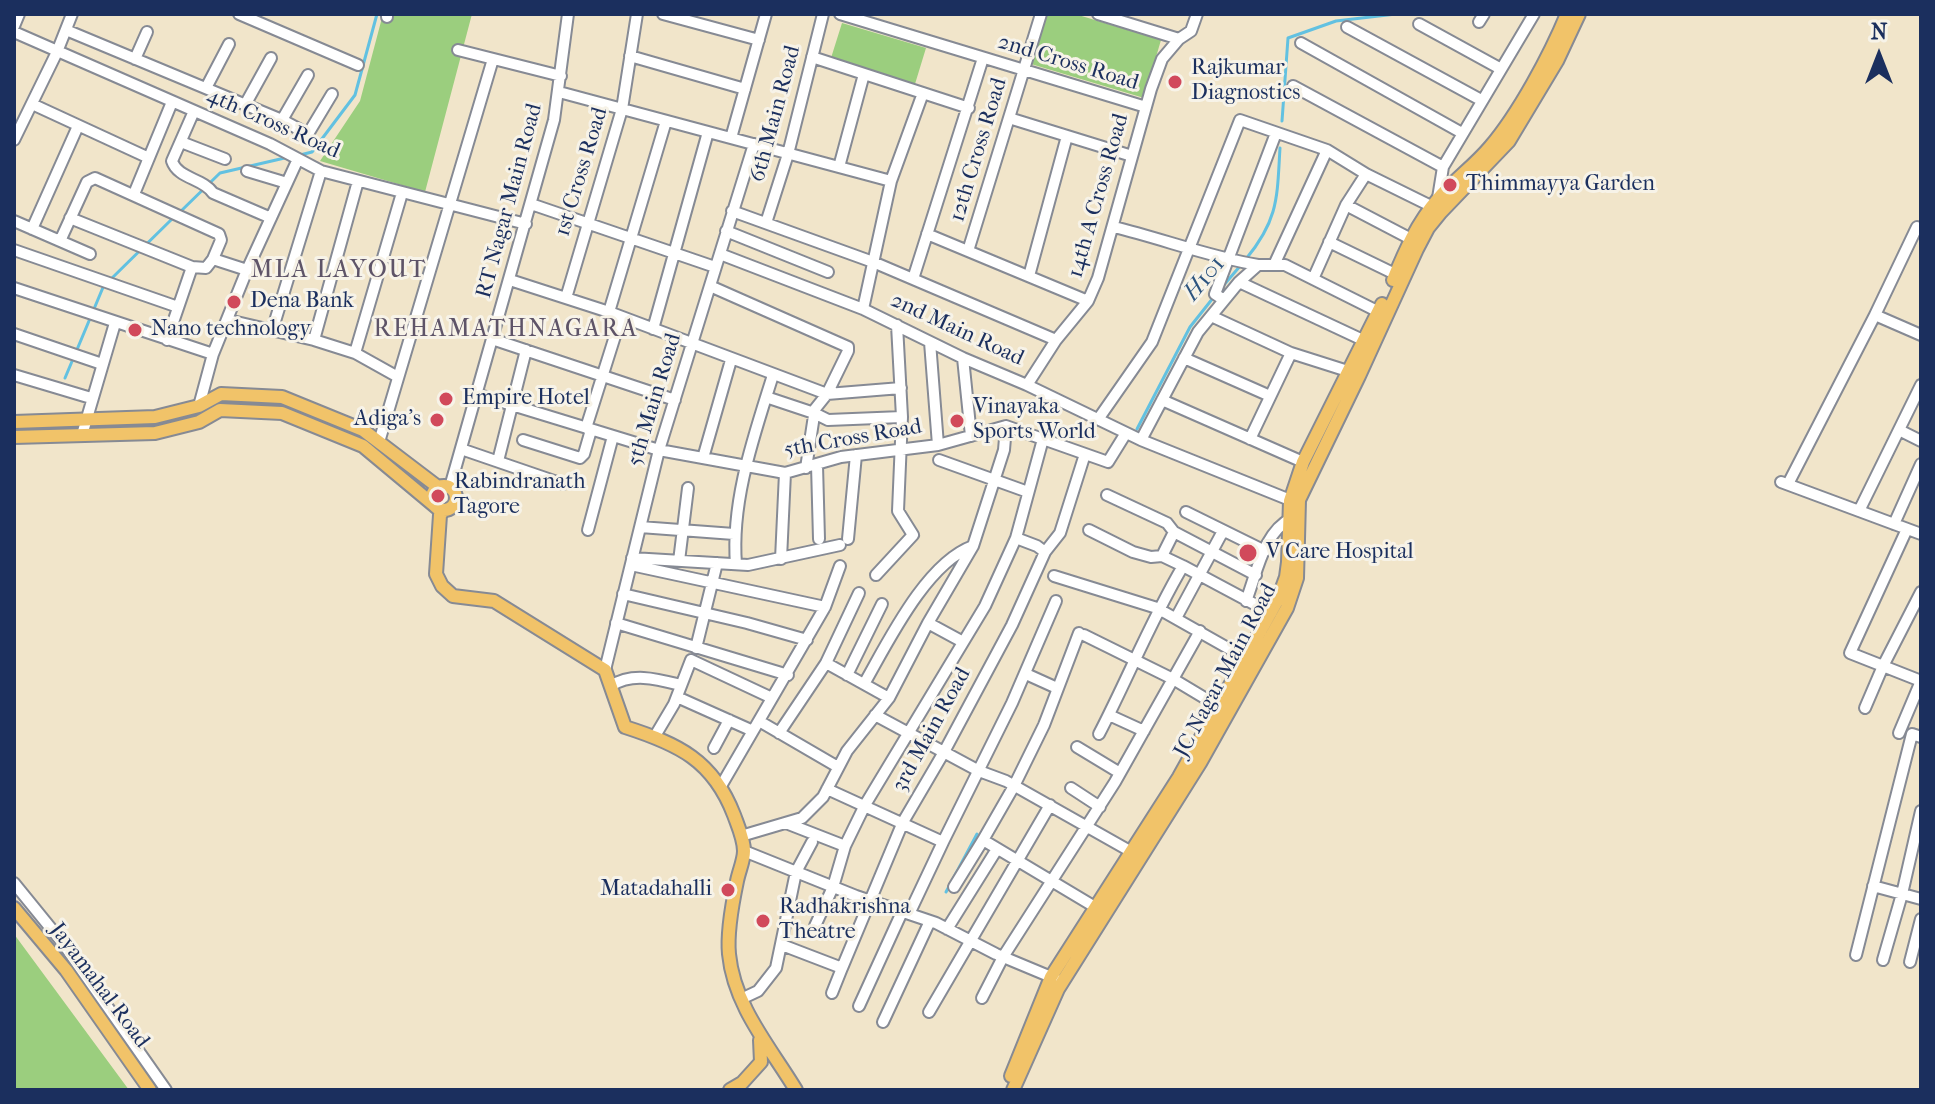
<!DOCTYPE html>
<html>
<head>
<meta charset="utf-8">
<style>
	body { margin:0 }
	#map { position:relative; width:1935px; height:1104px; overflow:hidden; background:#f1e5ca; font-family:"IM FELL French Canon",serif }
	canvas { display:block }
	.frame { position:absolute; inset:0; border:16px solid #1b2f5e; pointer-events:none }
	.north { position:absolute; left:1839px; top:16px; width:80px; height:80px; -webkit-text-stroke:6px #f7f3e8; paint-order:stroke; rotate:0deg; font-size:22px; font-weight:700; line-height:32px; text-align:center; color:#1b2f5e }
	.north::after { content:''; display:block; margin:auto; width:28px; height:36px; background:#1b2f5e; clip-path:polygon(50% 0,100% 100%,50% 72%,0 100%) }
</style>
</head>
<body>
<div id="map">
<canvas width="1935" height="1104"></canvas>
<div class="frame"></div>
<div class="north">N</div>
</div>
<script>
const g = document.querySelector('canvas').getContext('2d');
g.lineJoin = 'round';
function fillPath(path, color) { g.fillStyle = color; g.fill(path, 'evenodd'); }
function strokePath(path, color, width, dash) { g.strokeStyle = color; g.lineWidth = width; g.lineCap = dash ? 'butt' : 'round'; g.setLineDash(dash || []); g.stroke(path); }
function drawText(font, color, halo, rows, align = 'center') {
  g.font = font + ' "IM FELL French Canon",serif'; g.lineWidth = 6; g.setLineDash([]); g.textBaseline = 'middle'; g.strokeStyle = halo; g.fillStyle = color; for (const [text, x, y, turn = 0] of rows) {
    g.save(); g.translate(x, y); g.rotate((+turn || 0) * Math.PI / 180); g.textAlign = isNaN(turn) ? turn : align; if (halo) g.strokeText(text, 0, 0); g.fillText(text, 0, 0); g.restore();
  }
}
fillPath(new Path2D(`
	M383,14H472L425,192L320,161L360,101Z
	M1046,14H1075L1161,40L1144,98L1031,64Z
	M842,23L926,48L915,84L831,58Z
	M14,934L129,1090H14Z`), '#9bce7e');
strokePath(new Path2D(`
	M1282,121L1288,38L1336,21L1396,14
	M300,155L312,152L355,95L377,14
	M179,213L220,173L289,157
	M1246,259C1279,219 1277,197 1280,148
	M110,280L173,218
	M1223,286L1241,265
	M76,352L104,285
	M65,378L73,359
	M1137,429L1190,327L1213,298
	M946,892L977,834`), '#62c1e1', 3);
const minor = new Path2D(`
	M239,14L358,65
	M663,14L759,40
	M840,14L1146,107
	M1098,14L1179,39
	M387,17V14
	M1479,22L1484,14
	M1419,24L1501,69
	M14,26L19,14
	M1347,27L1481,100
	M66,30L282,120L308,134L332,94
	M14,32L270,144L321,171L526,224
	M1301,43L1462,133
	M458,50L561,76
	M630,56L745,89
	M812,57L969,108
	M135,59L147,32
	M1293,86L1443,167
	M206,88L229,44
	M559,92L891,181L863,309L963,358L1027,385L1141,440L1295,502
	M32,104L149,158
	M245,105L271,58
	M194,111L172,161C178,179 203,178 213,193L271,218
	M1009,118L1132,156
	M282,120L308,75
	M731,138L766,14
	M14,140L57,52L72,14
	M181,142L225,159
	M839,167L864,74
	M247,171L287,183
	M891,181L923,93
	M134,194L172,102
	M1438,198L1443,167L1534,14
	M531,204L715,267
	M1346,205L1411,239
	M732,211L873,262L1056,340
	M70,218L192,267L206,268L213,259
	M14,221L90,254
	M766,223L788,154L823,14
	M1114,227C1163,239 1210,257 1258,265
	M32,229L78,126
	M726,231L828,272
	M927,234L1088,301
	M60,241L87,182L95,178L219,234L221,240L213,259L247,270
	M1329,242L1395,274
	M14,250L178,307
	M968,251L1041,14
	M720,254L863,309
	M1274,265L1327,150
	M1029,276L1067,136
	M913,279L983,58
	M1313,279L1346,205L1366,174
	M510,280L609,312L827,394L901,388
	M1239,282L1365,341
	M710,286L848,347V351L827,394L815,409L806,468
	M14,288L213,354L199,406
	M566,298L622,109L637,14
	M1224,300L1215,294L1276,133
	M609,312L666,121
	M1875,315L1917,227
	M1211,316L1291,353L1354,373
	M228,320L314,340L355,353L398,377
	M653,329L708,132
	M272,331L321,171
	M14,334L102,364
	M492,339L675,400
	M167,340L192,267
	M314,340L358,181
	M930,342L938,445
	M355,353L402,193
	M213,354L247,270L298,159
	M963,358L971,436
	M1184,358L1270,396
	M14,375L91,398
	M1027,385L1056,340L1088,301L1098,278L1151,89L1162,59L1179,39L1191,31L1197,14
	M476,394L659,450L785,473L841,457L938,445L1006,426L1108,462L1126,433
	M766,397L814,413L828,420L902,417L897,325
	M1162,400L1303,462
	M1099,418L1152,342L1240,120L1327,150L1366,174L1439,210
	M586,428L621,317
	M1899,430L1921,441
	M82,435L115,323
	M1250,439L1291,353
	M523,440L580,458L584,454L591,430
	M1141,440L1198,332L1239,282L1258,265H1285L1385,315
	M379,442L493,59
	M461,449L563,484
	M703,458L731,360
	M939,460L1028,492
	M498,461L526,350
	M817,465L819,539
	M1781,482L1921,534
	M1788,484L1875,315L1921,335
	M450,487L554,120L568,14
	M1107,495L1167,523L1174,532L1256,575
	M1859,511L1921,385
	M1186,512L1265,551
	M1894,524L1921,464
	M640,527L734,534
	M588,530L613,436
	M1089,530L1133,552L1151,557L1162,556L1183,566L1271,613
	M1016,538L1037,546L1045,552
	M848,539L856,455
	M1162,556L1174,532
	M632,558L748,565L840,545
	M781,559L785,473
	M679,561L688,488
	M736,564C731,500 754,436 773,375
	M631,565L825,607
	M876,575L913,535L898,511L902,417
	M1054,576L1157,608L1249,660
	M623,594L747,623L807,640
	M1246,601C1257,573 1263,532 1292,518
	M1176,618L1223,531
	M616,623L788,675
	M928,623L963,642
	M1079,633L1044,725L1014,786L983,840L1100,910
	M1084,635L1173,679L1223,709
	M696,648L717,563
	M691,660L772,698
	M826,663L859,593
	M605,670L659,450L754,144
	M1026,674L1057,688
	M847,675L882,604
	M864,684C888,642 926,563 973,546
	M611,686C632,672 657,679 681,685
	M677,697L753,731
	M1865,708L1883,666L1921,592
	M875,715L979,771L1006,781L1137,855
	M1109,715L1144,731
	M759,721L838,767
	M779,733L826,663L889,698
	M1899,733L1921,681L1850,653L1907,529
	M1099,734C1128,678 1151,620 1183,566
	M655,736L674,704L691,660
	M1077,747L1120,773
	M714,748L729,720
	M721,786L825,607L840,566
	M1071,788L1100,807
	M827,789L943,842L909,914
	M786,823L845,846
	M741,836L802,818L823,797L847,751L889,698L928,623L973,546L1004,450L1006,426
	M943,842L1012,703L1056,601
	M744,851L856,896L936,923L996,954L1056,979
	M14,883L62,942L166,1090
	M1873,886L1921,899
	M954,887L983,840
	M815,926L833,887L845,846L865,805L985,606L1016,538L1043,439
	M947,929L997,849
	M782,945L842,968L903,822L944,752L1012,625L1045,552L1060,533L1085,454
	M1856,955L1912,734L1921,737
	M1883,960L1902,894L1921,811
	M1910,962L1921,919
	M832,993L842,968
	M982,998L1003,957L1115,782L1200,631
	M741,999L758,991L776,968L796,872L812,842
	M859,1006L902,912
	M929,1012L1050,805
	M883,1022L930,921`);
const major = new Path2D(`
	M1393,280C1405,251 1417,223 1438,199C1454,180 1474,166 1490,147C1519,113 1550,55 1567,14
	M14,422L155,417L199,406L221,394L282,397L363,430L438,487
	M14,437L155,433L199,422L220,410L282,413L363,446L435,506
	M432 498a12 12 0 1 1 24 0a12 12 0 1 1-24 0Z
	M444,510L440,515L436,574L442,586L453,596L494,601L605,670L625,727C678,744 713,760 734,815C738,826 744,839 744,851C744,860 739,871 737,881C733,900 727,934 729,954C734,1006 770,1047 796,1090
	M14,908L66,970L150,1090
	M1011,1076L1051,977L1179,777L1278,599L1286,577L1288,562L1290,501L1303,462L1382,304
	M730,1090L742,1083L761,1062L760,1040
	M1013,1090L1058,989L1200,763L1287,608L1297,578L1299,500L1359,376L1417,249L1428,228L1441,212L1509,141L1557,61L1579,14`);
strokePath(minor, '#868a94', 14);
strokePath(major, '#868a94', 16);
strokePath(minor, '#fff', 10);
strokePath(major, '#f1c369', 12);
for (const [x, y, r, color] of [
	[1175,82,8,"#d1495b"],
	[1450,185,8,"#d1495b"],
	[234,302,8,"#d1495b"],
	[135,330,8,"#d1495b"],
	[446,399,8,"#d1495b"],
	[437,420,8,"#d1495b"],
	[957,421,8,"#d1495b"],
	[438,496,8,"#d1495b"],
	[1248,553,10,"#d1495b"],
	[728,890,8,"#d1495b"],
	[763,921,8,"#d1495b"]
]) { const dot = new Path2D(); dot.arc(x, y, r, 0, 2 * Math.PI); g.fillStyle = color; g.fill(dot); strokePath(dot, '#f7f3e8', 3); }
drawText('22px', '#1b2f5e', '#f7f3e8', [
	["2nd Cross Road",1068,63,17],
	["6th Main Road",776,114,-75],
	["4th Cross Road",273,124,24],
	["12th Cross Road",979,150,-73],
	["1st Cross Road",582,172,-73],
	["14th A Cross Road",1099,196,-74],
	["RT Nagar Main Road",510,201,-75],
	["2nd Main Road",957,330,25],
	["5th Main Road",655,400,-73],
	["5th Cross Road",853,439,-10],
	["JC Nagar Main Road",1226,671,-62],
	["3rd Main Road",932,730,-61],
	["Jayamahal Road",99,986,53]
]);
drawText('22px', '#1b2f5e', '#f7f3e8', [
	["Rajkumar",1191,69],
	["Diagnostics",1191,94],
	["Thimmayya Garden",1466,185],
	["Dena Bank",250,302],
	["Nano technology",151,330],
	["Empire Hotel",462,399],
	["Vinayaka",973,408],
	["Sports World",973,433],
	["Adiga's",421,420,"right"],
	["Rabindranath",454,483],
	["Tagore",454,508],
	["V Care Hospital",1266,553],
	["Matadahalli",712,890,"right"],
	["Radhakrishna",779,908],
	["Theatre",779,933]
], 'left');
g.letterSpacing = '2px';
drawText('24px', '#5e5468', '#f7f3e8', [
	["MLA LAYOUT",339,271],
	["REHAMATHNAGARA",506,330]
]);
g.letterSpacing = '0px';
drawText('italic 24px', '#2d547f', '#f7f3e8', [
	["H101",1205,279,-50]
]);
</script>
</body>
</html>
